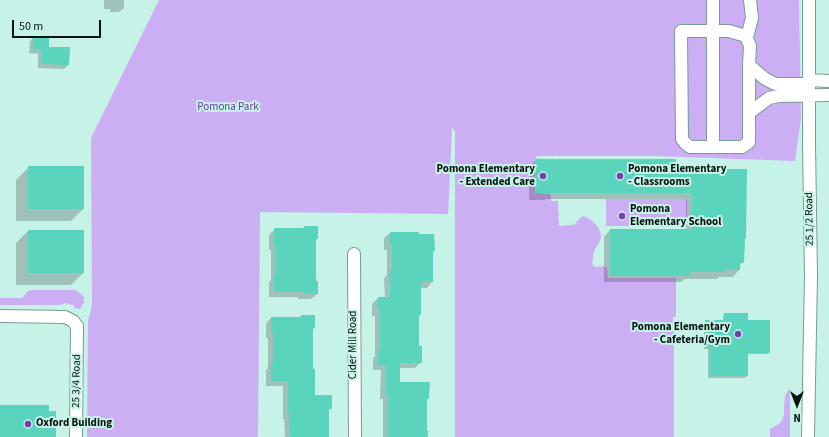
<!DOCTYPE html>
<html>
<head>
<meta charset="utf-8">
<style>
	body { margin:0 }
	#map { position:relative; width:829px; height:437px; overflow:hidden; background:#c7f2e8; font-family:"Source Sans 3",sans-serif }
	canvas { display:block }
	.north { position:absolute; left:777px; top:385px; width:40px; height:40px; -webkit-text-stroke:3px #c7f2e8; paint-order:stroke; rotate:180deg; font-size:11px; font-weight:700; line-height:16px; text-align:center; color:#051411 }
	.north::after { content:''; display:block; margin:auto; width:14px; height:18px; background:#051411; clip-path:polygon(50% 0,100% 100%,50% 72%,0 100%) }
	.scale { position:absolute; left:12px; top:20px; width:89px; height:18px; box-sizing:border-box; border:2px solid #051411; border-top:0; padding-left:5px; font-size:12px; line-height:14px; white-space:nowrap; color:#051411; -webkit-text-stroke:3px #c7f2e8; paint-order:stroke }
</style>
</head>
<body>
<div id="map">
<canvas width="829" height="437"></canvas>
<div class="north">N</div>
<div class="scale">50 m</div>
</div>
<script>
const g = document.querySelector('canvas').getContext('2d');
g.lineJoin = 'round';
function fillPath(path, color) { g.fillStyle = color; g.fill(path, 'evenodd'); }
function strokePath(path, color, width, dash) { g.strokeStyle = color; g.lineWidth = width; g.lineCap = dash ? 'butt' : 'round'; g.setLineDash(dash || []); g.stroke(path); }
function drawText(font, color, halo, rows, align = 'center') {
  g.font = font + ' "Source Sans 3",sans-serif'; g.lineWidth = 4; g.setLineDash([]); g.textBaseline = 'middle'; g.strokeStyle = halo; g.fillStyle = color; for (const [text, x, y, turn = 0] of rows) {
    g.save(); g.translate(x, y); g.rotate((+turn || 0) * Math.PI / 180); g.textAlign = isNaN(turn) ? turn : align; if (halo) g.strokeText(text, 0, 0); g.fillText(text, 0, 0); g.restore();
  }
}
fillPath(new Path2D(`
	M159,0H799L801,118L795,161L655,156H556V153L555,156H537L535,159V193L550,194L551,196V201H558L559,226L574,225L579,219L583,216C592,219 601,227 601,237C600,242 596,247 594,251C593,255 593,260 592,264L595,267L604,266L607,268L608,278H676V317H673V321L674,323V437H455V132L452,127L448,214L260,212L258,437H87L88,321L92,305L91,138Z
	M606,199H687V226H606Z
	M32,290H76L82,295L84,297V302L80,309L74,308V305C68,305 67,301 61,305H0V298H22L28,291Z
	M790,388V437H770V429C790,420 782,413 785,396C786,393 788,391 790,388Z`), '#ccaef4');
fillPath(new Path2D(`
	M104,0H124V8L119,12H110V9H104Z
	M34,37L48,48L68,65L64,69L38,68V54L29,53L30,41Z
	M536,160L675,170L746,238L744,240L743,262L739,266V270L733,277H719L717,279H685L681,282H604V237L610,230H686V199H545L544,200H529V167Z
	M28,168L83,209L71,221H16V180Z
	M304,227L317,239L315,241V257L317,294L311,299H298V297H269V282L271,280V250H269V235L275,229H302Z
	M28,231L83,273L71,285H16V243Z
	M390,233L434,251L432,252V282L427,288H420V315L418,317V347L421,362L415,368H399V383L428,399L426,401V430H428V437H383V399H380L381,370H373V358L375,356V316H372V304L378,298H385L384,278L387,275V250H384V238Z
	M725,314L747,321L769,353L767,354H747V376L745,378H708V349H704V323L706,321H723V316Z
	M301,316L314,328L312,330L314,396L331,408L328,410V437H285L284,419H283V386H266V370L268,368V338H266V323L271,318H299Z`), '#0003');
fillPath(new Path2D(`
	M33,36H49V47H70L69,65L41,64L42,50L33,49Z
	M535,159H676V169H747L746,238H745L744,263H740V270H725V272H689V276H610V229H692V193H535Z
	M28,166H84V209H28Z
	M304,226H318V239H316V281H318V294H304V292H274V275H276V245H274V228H304Z
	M28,230H84V273H28Z
	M390,232H419V234H434L435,251H433V282H421V315H419V346H422V363H400V382H430L429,399H427V437H388V393H386V365H378V351H380V310H378V297H390V271H392V245H390Z
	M724,313H748V320H770V353H748V376H710V348H705V320H724Z
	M301,315H315V328H313V369H315V395H332V409H329V437H290L289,414H288V381H271V364H273V333H271V317H301Z
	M0,405H49V411H56V437H0Z`), '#5ad4bd');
const minor = new Path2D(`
	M747,37L752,18L750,0
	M809,80L829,81
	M809,84H775L764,78L749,65L750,46L746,36L729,31H681L682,139L685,143L690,147H742L749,142V113L769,98L779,96L829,95
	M749,113V65
	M713,147V0
	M354,254L355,437
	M0,316L65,317L73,321L77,326L76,437
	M808,437L811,275L809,144V0`);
strokePath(minor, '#759d94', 14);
strokePath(minor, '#fff', 12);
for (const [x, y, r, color] of [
	[543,176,4,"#783cb1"],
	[620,176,4,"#783cb1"],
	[622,216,4,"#783cb1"],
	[738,334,4,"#783cb1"],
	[28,424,4,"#783cb1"]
]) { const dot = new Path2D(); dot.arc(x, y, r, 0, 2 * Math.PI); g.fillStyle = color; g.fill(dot); strokePath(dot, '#c7f2e8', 1.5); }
drawText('11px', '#683b96', '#c7f2e8', [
	["Pomona Park",228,108]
]);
drawText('bold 11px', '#051411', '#c7f2e8', [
	["Pomona Elementary",535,170,"right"],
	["- Extended Care",535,183,"right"],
	["Pomona Elementary",628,170],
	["- Classrooms",628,183],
	["Pomona",630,210],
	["Elementary School",630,223],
	["Pomona Elementary",730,328,"right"],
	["- Cafeteria/Gym",730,341,"right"],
	["Oxford Building",36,424]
], 'left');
drawText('11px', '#051411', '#c7f2e8', [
	["25 1/2 Road",810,219,-91],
	["Cider Mill Road",354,345,-90],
	["25 3/4 Road",77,381,-89]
]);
</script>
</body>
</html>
